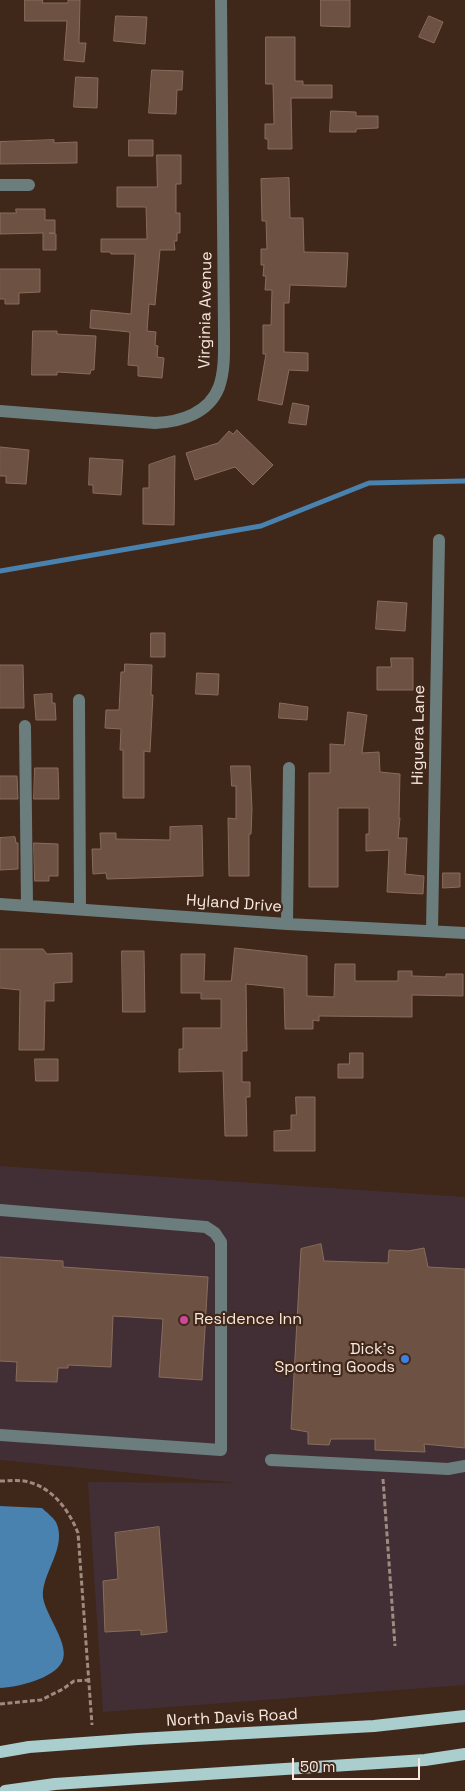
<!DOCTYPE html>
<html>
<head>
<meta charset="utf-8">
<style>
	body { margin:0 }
	#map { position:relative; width:465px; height:1791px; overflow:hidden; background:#3f2719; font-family:"Space Grotesk",sans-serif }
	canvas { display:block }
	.scale { position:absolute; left:292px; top:1758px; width:128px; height:22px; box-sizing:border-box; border:2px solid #f9e8df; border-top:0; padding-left:6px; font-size:15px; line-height:18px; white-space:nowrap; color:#f9e8df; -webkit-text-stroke:4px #3f2719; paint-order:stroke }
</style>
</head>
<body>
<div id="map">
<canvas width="465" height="1791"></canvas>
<div class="scale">50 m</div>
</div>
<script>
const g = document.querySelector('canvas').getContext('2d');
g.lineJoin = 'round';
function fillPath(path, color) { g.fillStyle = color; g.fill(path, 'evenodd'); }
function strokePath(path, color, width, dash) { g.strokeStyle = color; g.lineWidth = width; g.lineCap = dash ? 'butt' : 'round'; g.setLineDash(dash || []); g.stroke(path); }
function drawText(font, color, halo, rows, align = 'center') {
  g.font = font + ' "Space Grotesk",sans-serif'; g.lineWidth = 4.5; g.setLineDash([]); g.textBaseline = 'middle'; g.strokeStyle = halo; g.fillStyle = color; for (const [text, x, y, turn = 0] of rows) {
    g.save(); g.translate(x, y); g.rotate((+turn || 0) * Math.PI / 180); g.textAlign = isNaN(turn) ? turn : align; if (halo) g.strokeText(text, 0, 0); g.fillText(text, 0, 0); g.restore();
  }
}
fillPath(new Path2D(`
	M0,1166L465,1197V1685L103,1712L88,1482L235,1483L0,1460Z`), '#422f36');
fillPath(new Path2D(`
	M0,1506L42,1508C46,1512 53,1517 56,1522C68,1547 41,1574 43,1597C45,1615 71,1645 62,1662C53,1679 18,1687 0,1688Z`), '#4981af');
strokePath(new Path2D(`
	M0,571L261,526L369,483L465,481`), '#4981af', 5);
const building = new Path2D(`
	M25,0H43L42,3H68V0H80L79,43H86L84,62L64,60L67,21H25Z
	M321,0H350V27L321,26Z
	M116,16L147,17L145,44L114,41Z
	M429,16L443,22L434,43L419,37Z
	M266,37H295V81H303V85H332V98H291L292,149H268V139H265V124H274L273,84H266Z
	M152,70L183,71L182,90H177L176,114L149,113Z
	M76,77L98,78L97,108L74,107Z
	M331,111L356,112V116H378V128L356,129V132H330Z
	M54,140V143L77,142V163L0,164V142Z
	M129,140H153V156H129Z
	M157,155H181V184H176V213H180V233H177V241H174L175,250H160L155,305L149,304L147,331L156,332L155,345L158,346L157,357L164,358L162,378L138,376V366L128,365L130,332L90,328L91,310L131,314L135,254H111L110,252H101V239H147L146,207H117V187H157Z
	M289,178L290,218H303L304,252L348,253L346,287L290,285L289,303H284V352L308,353V371L289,370L282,405L258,400L266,354H263V325H271L272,290H265L266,276H263L264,265H261V249H267L266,221H262L261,179Z
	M16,209H45V220H55V233H49L56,234V250H43V233L0,234V213H16Z
	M0,269H40V292L19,293V304H5V299H0Z
	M33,331H57V334L96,336L94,370H91L90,374L57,372V375H32Z
	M293,403L309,406L306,425L289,423Z
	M237,430L273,465L253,485L235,467L195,480L186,453L218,443L229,431L233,434Z
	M0,447L29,450L26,484L6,483V476H0Z
	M175,456L174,525L143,524V488H149V465Z
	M90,458L123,460L121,495L93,493V485H89Z
	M378,601L407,603L405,631L376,629Z
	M151,633H165V657H151Z
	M391,658H413V690H377V667H391Z
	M125,664L152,665L151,695H153L150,752L144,751V798H123V750H120L121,729L105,728L106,710H119L121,672H124Z
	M0,665H23L24,708H0Z
	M197,673L219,674L218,695L196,694Z
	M52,694V703H55L56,720H36L34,695Z
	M280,703L308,707L307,720L279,718Z
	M348,712L367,715L362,753L379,752L380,772L400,774L399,818H400L398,838H407L405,874L424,876L423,894L387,892L389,850L366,851V834H369V808H338V887H309V773H330V744L344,745Z
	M231,766H250L252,809L251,834H249V876H229L228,818L236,819V786H232Z
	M35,768H58L59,799H34Z
	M0,776H17L18,799H0Z
	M202,826L203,876L107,879L106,873L93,874L92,849H101L100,833H116V839L170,840V827Z
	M15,837L16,843H18V869L0,870V838Z
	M34,843L58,844V876H49V881H35Z
	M443,873H460V887L443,888Z
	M235,948L307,956V996L334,997L335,964H355V981H398V971H412V976L446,977V974H463V996L412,995V1017L319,1016V1021L313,1020V1029H285L284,988L246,984L247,1051H242V1082H250V1097H246L247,1136H225L223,1071L179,1072V1049H183V1028H221V999H201V993H181V954H205L204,981H231Z
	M0,949H43L47,954L72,953V982L54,983V1001H45L44,1050H19L20,990L0,988Z
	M122,951H144L145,1012H123Z
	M350,1053H363V1078H338V1064H349Z
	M35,1059H58V1081H36Z
	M296,1097H315V1151H274V1131L291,1130V1115H296Z
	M321,1244L324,1261L388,1263L389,1250L408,1251L424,1248L428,1267L465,1269V1448L424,1444L425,1452L375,1450V1439H331L329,1445L308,1444V1432L291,1429L301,1249Z
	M0,1257L63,1261V1267L208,1277L202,1380L159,1377L163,1319L113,1316L111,1367L68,1365V1368H58L57,1382L16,1381L17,1362L0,1361Z
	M159,1527L167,1632L141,1635V1630L105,1632L103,1581L118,1579L115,1533Z`);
fillPath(building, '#6d5142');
strokePath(building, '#896c5c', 1);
strokePath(new Path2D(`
	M383,1479L395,1646
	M0,1481C8,1481 16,1480 24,1481C51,1486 68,1508 78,1533L92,1725
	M0,1704L41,1700L63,1689L74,1681L88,1680`), '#9e8a7e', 3, [5, 2.5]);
strokePath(new Path2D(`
	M0,185H29
	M0,411L155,423C181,422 209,413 219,387C225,370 224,350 224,333L221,0
	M79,700L80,909
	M25,726L27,906
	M0,904L287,924L465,933
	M287,924L289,768
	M432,931L439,540
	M0,1210L206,1227L215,1233L221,1242V1450L0,1435
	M271,1460L410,1467L448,1469L465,1466`), '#6c7d7d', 12);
strokePath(new Path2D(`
	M0,1752L29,1747L138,1739L374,1726L465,1716
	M5,1791L55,1784L129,1779L425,1760L465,1754`), '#aacdcd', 12);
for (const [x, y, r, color] of [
	[184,1320,5,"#d1479c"],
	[405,1359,5,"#3f7fe0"]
]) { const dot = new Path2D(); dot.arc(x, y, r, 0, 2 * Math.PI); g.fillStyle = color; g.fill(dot); strokePath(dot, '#3f2719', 2); }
drawText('16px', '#f9e8df', '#3f2719', [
	["Virginia Avenue",206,310,-89],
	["Higuera Lane",419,735,-89],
	["Hyland Drive",234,904,4],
	["North Davis Road",232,1718,-3]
]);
drawText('16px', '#f9e8df', '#3f2719', [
	["Residence Inn",194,1320],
	["Dick's",395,1350,"right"],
	["Sporting Goods",395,1368,"right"]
], 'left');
</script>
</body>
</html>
